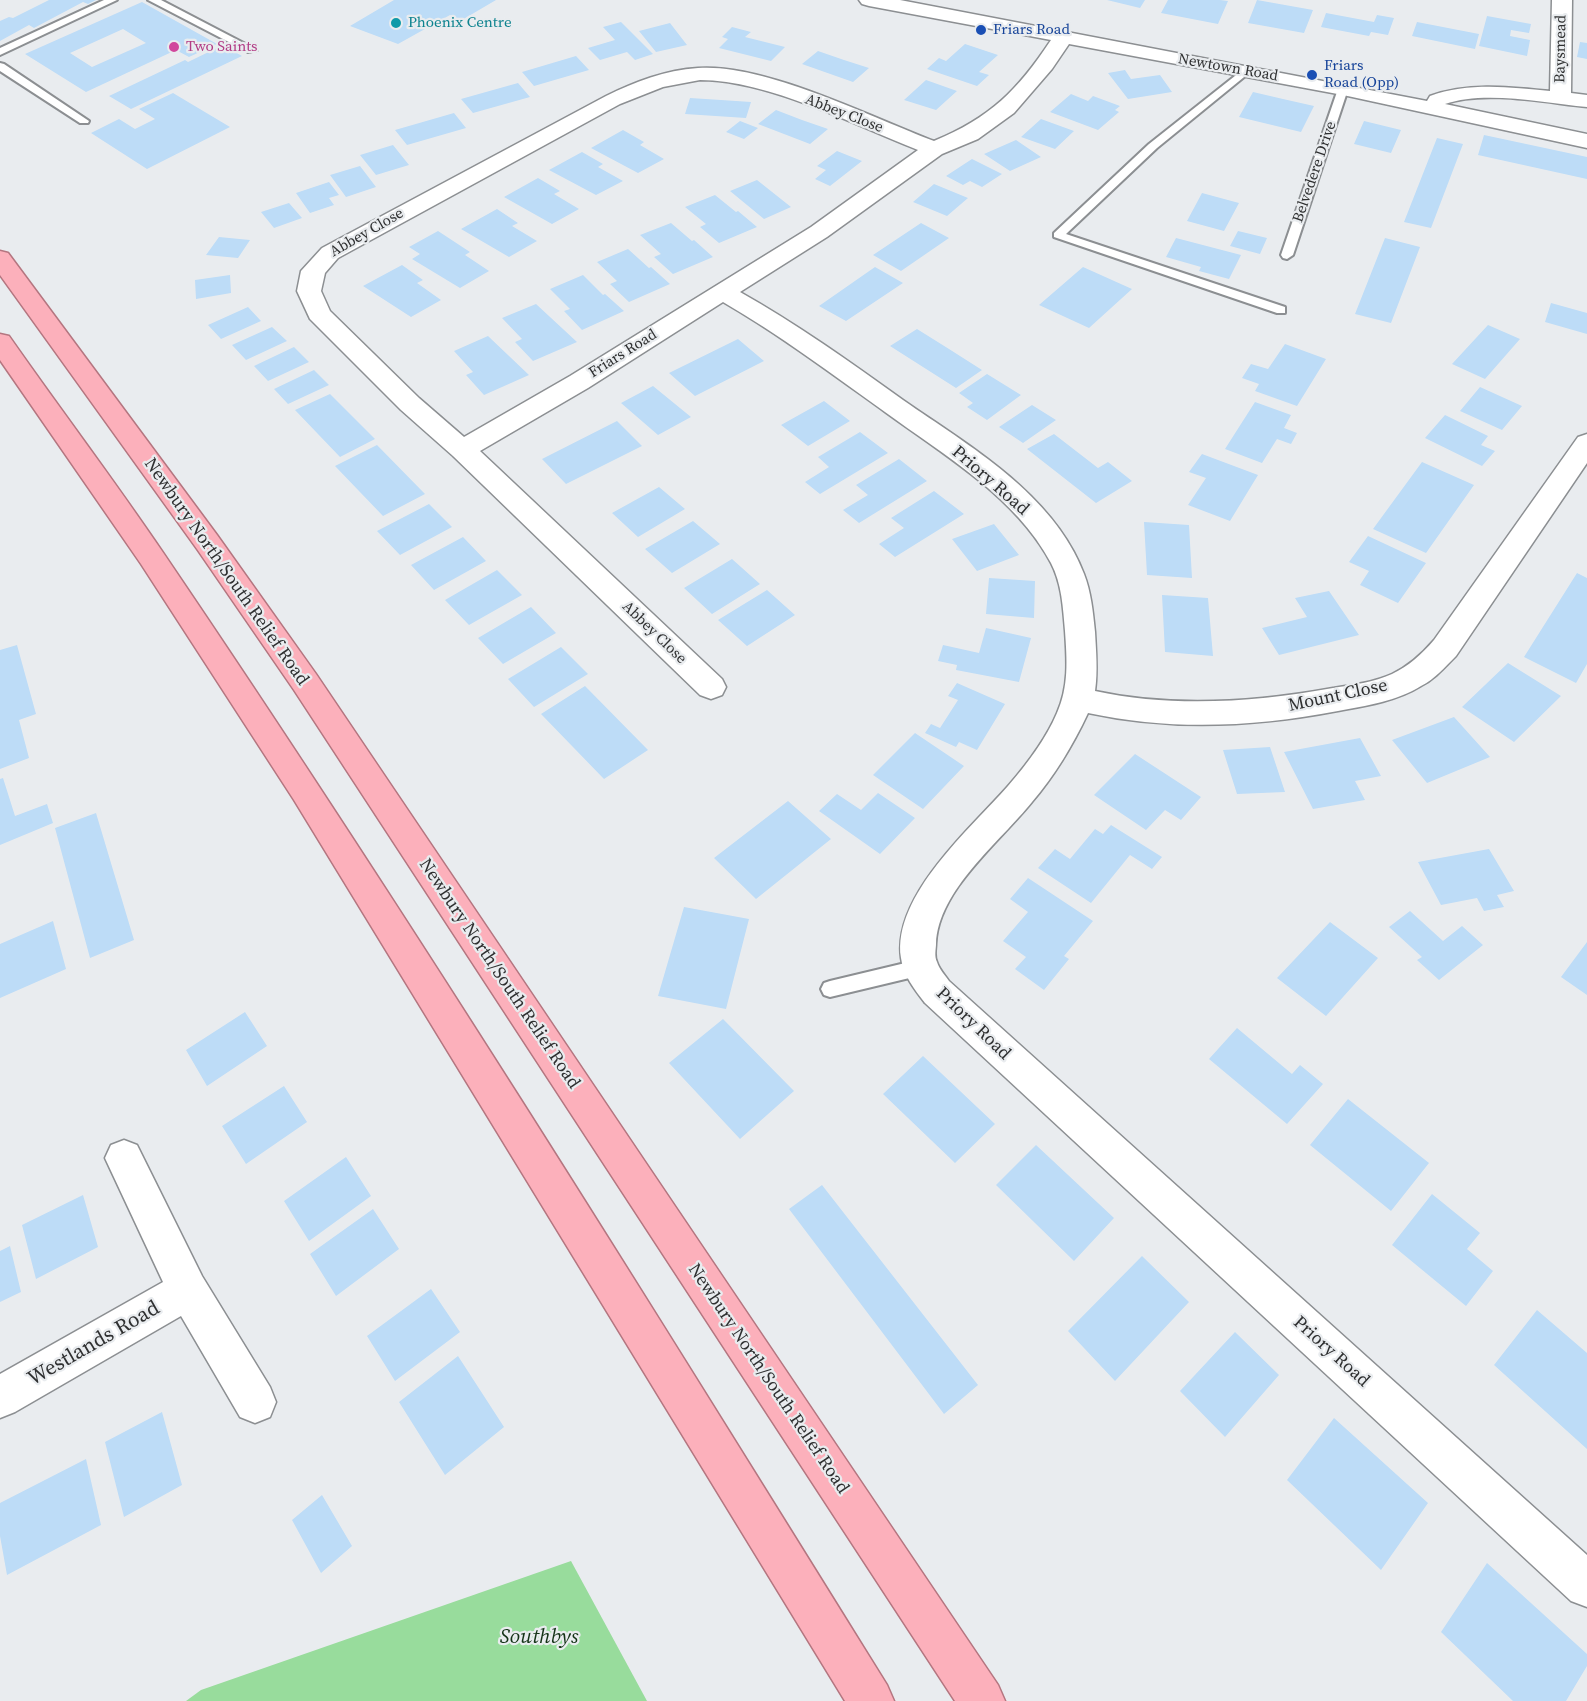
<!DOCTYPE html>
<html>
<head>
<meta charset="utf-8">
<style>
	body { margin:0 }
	canvas { display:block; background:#e9ecef }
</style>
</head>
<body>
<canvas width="1587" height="1701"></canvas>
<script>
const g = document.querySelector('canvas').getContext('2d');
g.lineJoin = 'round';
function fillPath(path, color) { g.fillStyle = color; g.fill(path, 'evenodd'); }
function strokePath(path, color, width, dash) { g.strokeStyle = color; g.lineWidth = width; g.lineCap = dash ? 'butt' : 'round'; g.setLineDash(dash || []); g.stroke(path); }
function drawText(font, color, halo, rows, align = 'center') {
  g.font = font + ' "Source Serif 4",serif'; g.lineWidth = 4.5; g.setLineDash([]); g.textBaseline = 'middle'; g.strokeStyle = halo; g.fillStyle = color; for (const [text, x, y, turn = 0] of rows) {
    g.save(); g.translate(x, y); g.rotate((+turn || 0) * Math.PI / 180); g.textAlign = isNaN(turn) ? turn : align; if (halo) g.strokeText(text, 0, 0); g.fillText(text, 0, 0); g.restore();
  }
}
fillPath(new Path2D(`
	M571,1561L647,1701H186L201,1690Z`), '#98dc9c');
fillPath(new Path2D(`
	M49,0H96L88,4L83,2L34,28L29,25L0,41V21L9,17L13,18Z
	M394,0H496L462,20L450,15L398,44L350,26Z
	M1107,0H1145L1140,8Z
	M1168,0H1220L1228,1L1218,24L1161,13Z
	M1257,0L1313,10L1304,33L1248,23Z
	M142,2L217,44L189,57L176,50L86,92L25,54ZM123,29L146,43L92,67L70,53Z
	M1326,13L1374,22L1377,15L1394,18L1388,35L1371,32L1369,36L1321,27Z
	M1487,16L1531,24L1529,33L1511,30L1510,36L1530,40L1527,56L1479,46Z
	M621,22L653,54L635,60L627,52L600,60L588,48L615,40L603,27Z
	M1417,22L1479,34L1475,49L1412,36Z
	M670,23L687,45L656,52L639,31Z
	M732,27L751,32L745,37L785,47L771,61L719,48L728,39L722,37Z
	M1580,42L1587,43V59L1577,57Z
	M965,44L998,55L979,72L989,75L977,86L927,69L939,58L946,61Z
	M223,45L242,56L131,109L109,96L185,60L188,62Z
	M818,51L844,60L869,68L853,82L802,64Z
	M576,56L589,70L534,86L522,72Z
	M1125,70L1131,79L1160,75L1172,92L1128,99L1108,73Z
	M926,80L957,91L936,110L904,100Z
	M518,83L530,97L473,113L461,99Z
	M1253,92L1283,99L1314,106L1301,132L1239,117Z
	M173,93L230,127L147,169L91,133L119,119L135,129L155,119L139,109Z
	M1071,94L1088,101L1093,96L1120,106L1115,110L1119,112L1098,130L1050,112Z
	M690,98L721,100L751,102L746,118L685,114Z
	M776,110L802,120L828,129L810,144L758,124Z
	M454,113L466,128L407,145L395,130Z
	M1041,119L1074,131L1055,149L1021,137Z
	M740,121L758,128L744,139L726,132Z
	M1364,121L1401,130L1391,153L1354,144Z
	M623,130L644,142L640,145L664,159L638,173L591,148Z
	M1484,135L1587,157V179L1478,155Z
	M1437,138L1463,144L1431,228L1404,222Z
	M1016,140L1041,157L1010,171L984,154Z
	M393,145L409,165L376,175L360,155Z
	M837,151L862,161L830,186L815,179L826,170L817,166Z
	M582,152L603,164L598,167L623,181L596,195L549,170Z
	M972,159L1002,174L982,187L970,181L963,185L946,176Z
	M360,166L376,187L346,197L330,175Z
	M538,178L560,191L554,194L579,209L552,224L504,197Z
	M757,180L791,207L764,219L730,191Z
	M329,182L339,195L329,198L334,205L310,213L296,193Z
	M934,184L968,198L947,216L913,202Z
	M1202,193L1239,203L1224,231L1187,221Z
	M715,195L736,212L738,211L757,227L719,243L700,227L706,224L685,207Z
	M289,203L302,218L274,228L261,212Z
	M497,209L518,223L512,226L537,241L509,257L461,229Z
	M671,223L692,241L694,240L713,257L673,274L654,257L661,254L640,235Z
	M921,223L949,238L901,271L873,255Z
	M438,231L470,252L465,255L489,271L460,288L412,259L420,254L409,247Z
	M1238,231L1267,238L1260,254L1230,246Z
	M219,237L250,240L238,258L206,255Z
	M1176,238L1241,255L1229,279L1199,271L1201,267L1166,257Z
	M1385,238L1420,247L1391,323L1355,314Z
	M628,249L649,268L651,267L670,284L629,302L610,284L617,281L597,262Z
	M402,265L423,280L417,283L441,300L411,317L363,286Z
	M875,267L903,283L846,321L819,306Z
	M1083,267L1132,289L1089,328L1039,305Z
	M230,275L231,293L196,299L195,280Z
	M583,275L603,295L605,294L624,311L582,330L564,311L570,309L550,289Z
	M1551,303L1587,313V334L1545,322Z
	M536,304L577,342L533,361L515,342L522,339L502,318Z
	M248,307L261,321L221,339L208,325Z
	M1488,325L1520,339L1485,379L1452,364Z
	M272,327L287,341L246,360L232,345Z
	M917,329L949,349L982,370L956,388L890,346Z
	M488,336L529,375L484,395L466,375L473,372L454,351Z
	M738,339L764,361L695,396L669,373Z
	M1285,344L1326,359L1297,406L1255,391L1259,384L1242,378L1251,364L1268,369Z
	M294,347L309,362L268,381L254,366Z
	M314,370L329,385L288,404L274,389Z
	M987,374L1021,395L987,420L967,407L973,403L959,393Z
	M653,386L691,417L658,435L621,403Z
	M1480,387L1522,406L1502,430L1460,411Z
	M330,394L375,439L340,457L295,410Z
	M824,401L850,421L808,446L781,425Z
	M1255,402L1291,415L1284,428L1297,433L1291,444L1277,439L1262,463L1225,449Z
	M1032,405L1056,420L1023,443L999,427Z
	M1445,415L1488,436L1481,445L1495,451L1482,466L1425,438Z
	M617,421L642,446L566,484L542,459Z
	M860,432L888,453L820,494L805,482L829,467L818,457Z
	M1054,434L1098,468L1108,462L1132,481L1096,503L1027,449Z
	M377,445L425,494L383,516L335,466Z
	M1202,454L1258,475L1230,521L1188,505L1206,478L1189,472Z
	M899,459L927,481L859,523L843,510L868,495L856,485Z
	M1422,462L1474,485L1426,553L1373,529Z
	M659,487L685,509L638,537L612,513Z
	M934,491L964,514L895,557L879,544L904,528L891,518Z
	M429,504L452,527L400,555L377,531Z
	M693,521L720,544L672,573L645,549Z
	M1144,522L1189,525L1192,578L1147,575Z
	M994,524L1019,555L977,571L952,539Z
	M1368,536L1426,563L1398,603L1360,585L1369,571L1349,562Z
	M463,537L486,561L434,590L411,565Z
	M732,559L760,584L712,614L684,588Z
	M497,570L522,595L469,625L445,600Z
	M1577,573L1587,578V664L1576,683L1524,657Z
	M989,578L1035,581L1034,618L986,614Z
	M767,590L795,615L747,646L718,620Z
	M1329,591L1359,635L1279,655L1262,628L1307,617L1295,598Z
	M1162,595L1208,598L1213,656L1165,652Z
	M531,607L556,633L503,664L478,638Z
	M986,628L1031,638L1019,682L956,670L957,665L938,661L943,645L979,653Z
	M17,645L36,714L19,720L29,758L0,769V650Z
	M561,647L588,674L534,707L508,679Z
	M1508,663L1561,696L1514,742L1462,707Z
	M957,683L1005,704L977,750L959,742L956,747L925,733L931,724L940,728L958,700L948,696Z
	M585,686L648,750L604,779L541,714Z
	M1454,717L1490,757L1427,783L1392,740Z
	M915,733L964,766L923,809L873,775Z
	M1360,738L1381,776L1355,781L1365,800L1313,809L1284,752Z
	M1270,747L1285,792L1237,794L1223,750Z
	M1135,754L1201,797L1181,820L1165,810L1146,830L1094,795Z
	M3,778L15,816L47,804L53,823L0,845V779Z
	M878,793L915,818L880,854L819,811L837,794L861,810Z
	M788,801L831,839L756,899L714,858Z
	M96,813L134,940L90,958L55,828Z
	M1111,825L1162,857L1152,869L1130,855L1091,903L1038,868L1055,849L1070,859L1095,829L1103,834Z
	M1489,849L1514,891L1497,895L1504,907L1484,911L1477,898L1441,905L1418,862Z
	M1028,878L1093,921L1064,956L1069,959L1044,990L1015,969L1026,957L1003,941L1028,912L1010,899Z
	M684,907L749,919L726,1009L658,996Z
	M1410,911L1443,941L1462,926L1483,945L1439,980L1417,960L1422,957L1389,927Z
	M53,921L66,969L0,998V944Z
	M1330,922L1378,958L1326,1016L1277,978Z
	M1587,942V995L1561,977Z
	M245,1012L267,1046L207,1086L186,1050Z
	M723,1019L794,1091L740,1139L669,1063Z
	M1237,1028L1292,1074L1300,1065L1323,1084L1287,1124L1209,1059Z
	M923,1056L995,1124L955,1163L883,1094Z
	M284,1086L307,1122L246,1164L222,1126Z
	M1348,1099L1429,1163L1391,1211L1310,1145Z
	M1036,1145L1114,1218L1074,1261L996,1185Z
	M346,1157L371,1196L309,1241L284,1201Z
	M822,1185L978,1385L944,1414L789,1209Z
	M1432,1194L1480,1233L1467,1249L1493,1271L1466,1306L1392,1245Z
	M83,1195L98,1247L36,1279L22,1225Z
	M373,1209L399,1249L336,1296L310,1254Z
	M10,1246L21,1292L0,1302V1251Z
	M1142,1256L1189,1302L1115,1381L1068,1331Z
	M431,1289L460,1332L395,1381L367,1336Z
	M1537,1310L1587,1353V1449L1494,1365Z
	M1235,1332L1279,1375L1225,1437L1180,1391Z
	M458,1356L504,1427L445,1475L399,1402Z
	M162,1412L182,1485L124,1517L105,1442Z
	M1334,1418L1428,1503L1381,1570L1287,1480Z
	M86,1459L101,1525L7,1575L0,1536V1503Z
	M322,1495L352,1546L321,1573L292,1520Z
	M1487,1563L1587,1654V1666L1566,1701H1513L1441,1632Z`), '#bddcf7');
const service = new Path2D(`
	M104,0H117L0,55V48Z
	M148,0H161L257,50L248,52Z
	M0,63L4,64L89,121L88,123H80L0,71Z
	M1245,68L1250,71L1249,73L1157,148L1066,234L1285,307V313H1277L1054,237V233L1149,144Z
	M1343,86L1348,89L1293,255L1287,259L1283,258L1281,255L1338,89Z
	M922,959L928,961L931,967L928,973L922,975L830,997L824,995L821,989L824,983L830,981Z`);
const minor = new Path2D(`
	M859,0H900L1427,101L1430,96C1468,82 1510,87 1550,91L1552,0H1572L1571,93L1587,95V107C1546,103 1484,90 1445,104L1587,134V148L1343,95L1069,44L1052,69L1014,113L978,139L942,154L827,237L740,292C797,324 850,362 903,400C969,446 1054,494 1084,574C1091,592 1093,612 1095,632C1096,651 1098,671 1095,691C1173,708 1256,702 1333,688C1353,685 1374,682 1392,674C1409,666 1422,654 1434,640L1578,437L1587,434V463L1456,656C1445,667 1435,679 1421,686C1397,701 1366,706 1338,711C1255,727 1171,731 1088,713C1073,745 1055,775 1032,802C1000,842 938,890 936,944C936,949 934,956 937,962C939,969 945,975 949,981L1587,1555V1607L1571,1601L925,1003C915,990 903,975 901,958C892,896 971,828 1008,786C1027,764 1046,739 1057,713C1069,686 1067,660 1065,631C1063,608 1062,584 1051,563C1016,497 944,455 885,412C832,374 780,335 723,302L588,388L480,451L722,679L726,687L722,695L711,699L700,695L453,456L401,410L310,319L297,291L301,271L322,248L606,96C635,82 665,70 698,68C764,63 871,117 934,141C990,118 1018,90 1051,40L869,6L862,4ZM700,80C768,80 854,125 918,150L811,227L570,376L464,437L419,398L330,311L321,291L325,273L338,258L620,104L663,87Z
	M124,1140L137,1145L202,1276L270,1387L276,1402L270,1417L255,1423L240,1417L181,1316L15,1412L0,1418V1374L163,1282L105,1158L111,1145Z`);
const trunk = new Path2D(`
	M0,251L8,253L217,535L316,674L998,1685L1005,1701H955L294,690L197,549L0,275Z
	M0,334L9,336C60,409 114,480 164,554C415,924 651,1305 887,1685L894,1701H845L294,800L141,564L0,360Z`);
strokePath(service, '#8c8f92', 4);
strokePath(minor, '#8c8f92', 3);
strokePath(trunk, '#b47680', 3);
fillPath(service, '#fff');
fillPath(minor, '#fff');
fillPath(trunk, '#fcb0bb');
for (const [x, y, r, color] of [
	[396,23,6,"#0f9aa8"],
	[981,30,6,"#1a4fb4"],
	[174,47,6,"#d1479c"],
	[1312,75,6,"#1a4fb4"]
]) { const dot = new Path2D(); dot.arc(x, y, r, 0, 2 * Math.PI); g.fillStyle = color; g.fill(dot); strokePath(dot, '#e9ecef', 2); }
drawText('15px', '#0d838f', '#e9ecef', [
	["Phoenix Centre",408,23]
], 'left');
drawText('15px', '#164399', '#e9ecef', [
	["Friars Road",993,30],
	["Friars",1324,66],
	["Road (Opp)",1324,83]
], 'left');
drawText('15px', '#b23c85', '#e9ecef', [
	["Two Saints",186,47]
], 'left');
drawText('15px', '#2f3031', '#e9ecef', [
	["Baysmead",1561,49,-89],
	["Newtown Road",1228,68,10],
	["Abbey Close",844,114,21],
	["Belvedere Drive",1315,172,-71],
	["Abbey Close",367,233,-30],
	["Friars Road",623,354,-32],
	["Abbey Close",654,633,44]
]);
drawText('18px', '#2f3031', '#e9ecef', [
	["Priory Road",990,481,41],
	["Newbury North/South Relief Road",226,572,55],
	["Mount Close",1338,696,-12],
	["Newbury North/South Relief Road",499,974,56],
	["Priory Road",973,1024,44],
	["Priory Road",1331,1352,42],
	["Newbury North/South Relief Road",768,1379,56]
]);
drawText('21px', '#2f3031', '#e9ecef', [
	["Westlands Road",94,1344,-30]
]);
drawText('italic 21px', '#133216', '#e9ecef', [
	["Southbys",539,1638]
]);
</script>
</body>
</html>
